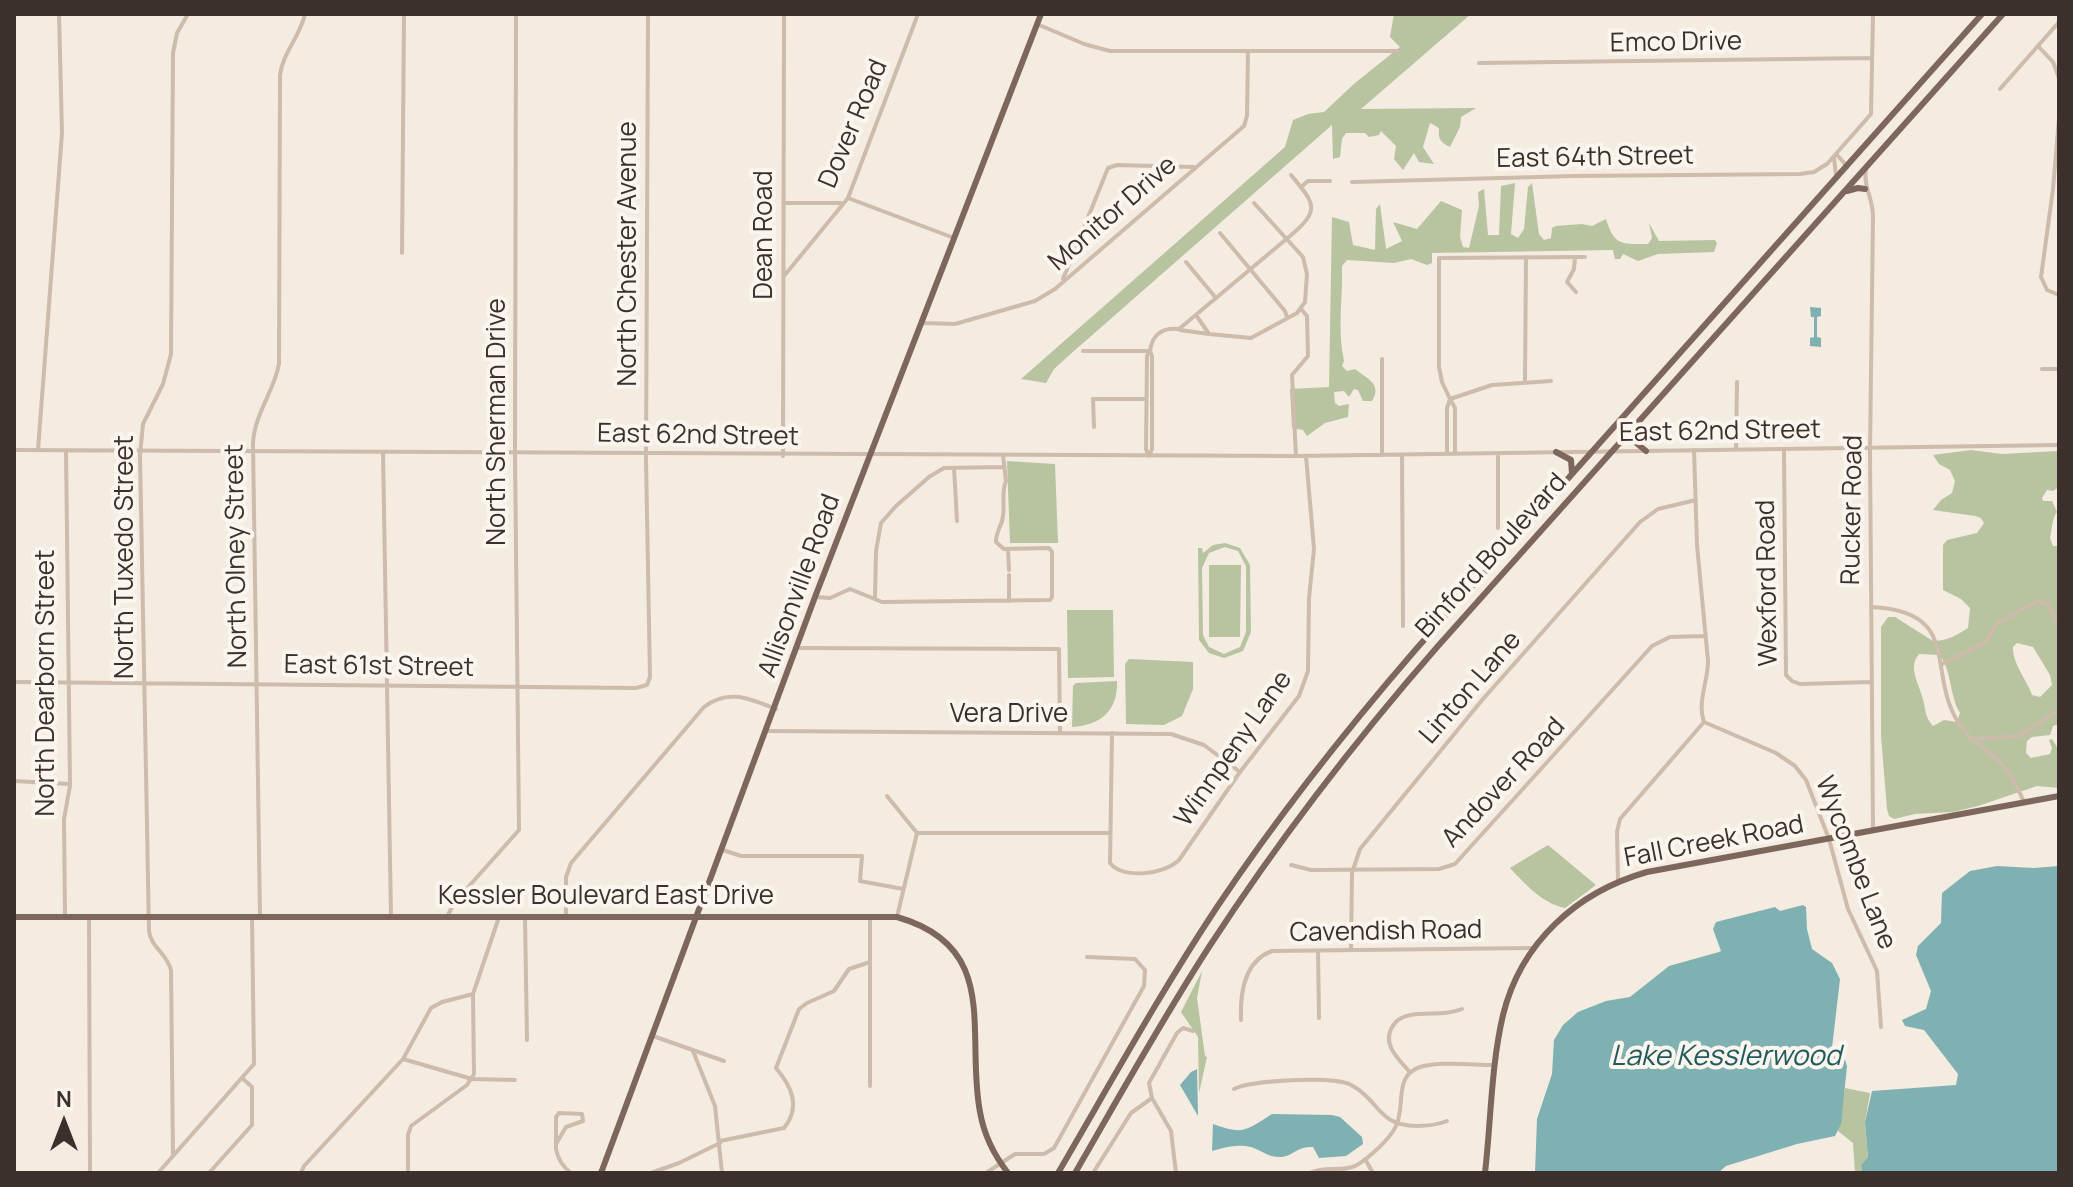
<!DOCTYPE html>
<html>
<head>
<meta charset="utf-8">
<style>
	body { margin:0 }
	#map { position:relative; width:2073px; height:1187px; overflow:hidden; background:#f4ebe1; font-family:Manrope,sans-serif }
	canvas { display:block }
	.frame { position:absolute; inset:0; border:16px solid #3b302b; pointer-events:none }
	.north { position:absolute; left:24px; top:1083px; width:80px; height:80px; -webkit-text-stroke:6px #fbf5ee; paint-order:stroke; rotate:0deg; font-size:22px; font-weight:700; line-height:32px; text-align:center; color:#3b302b }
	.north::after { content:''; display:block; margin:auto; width:28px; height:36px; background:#3b302b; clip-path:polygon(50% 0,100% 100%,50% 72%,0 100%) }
</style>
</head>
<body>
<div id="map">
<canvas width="2073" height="1187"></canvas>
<div class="frame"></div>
<div class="north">N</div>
</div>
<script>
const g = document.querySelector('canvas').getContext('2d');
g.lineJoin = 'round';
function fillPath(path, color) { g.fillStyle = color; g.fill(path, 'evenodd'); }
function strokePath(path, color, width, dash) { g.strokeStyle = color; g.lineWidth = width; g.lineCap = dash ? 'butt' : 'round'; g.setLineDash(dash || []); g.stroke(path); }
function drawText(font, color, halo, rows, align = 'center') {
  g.font = font + ' Manrope,sans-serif'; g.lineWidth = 8; g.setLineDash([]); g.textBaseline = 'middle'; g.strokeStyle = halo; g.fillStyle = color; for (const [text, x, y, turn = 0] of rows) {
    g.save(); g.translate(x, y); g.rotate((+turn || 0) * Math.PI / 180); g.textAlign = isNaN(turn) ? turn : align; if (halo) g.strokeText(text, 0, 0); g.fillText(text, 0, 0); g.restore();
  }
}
fillPath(new Path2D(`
	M1394,14H1471L1361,109L1476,108L1461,117L1460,127L1450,147C1440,142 1438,139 1439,128L1430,123L1423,147L1434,164L1419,162L1414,153L1403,170L1394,159L1396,146L1381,131L1379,135L1369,137L1365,133H1346L1342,139L1340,157L1333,159L1332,125L1074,351L1054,369L1046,383L1021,379L1285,147L1293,120L1308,114L1324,112L1355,83L1400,47L1390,37Z
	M1515,183L1511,234L1518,238L1524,229L1528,187L1532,183L1539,234L1544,240L1551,238L1552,228L1556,226L1582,224L1592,226L1606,219C1614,246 1622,244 1648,244L1652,238L1649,223L1659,241L1715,240L1717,243L1714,252L1658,254L1638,261L1623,254L1620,259H1615L1613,250L1432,253V263L1427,265L1411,259L1394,263L1347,260L1342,266C1343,298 1337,329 1344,361L1342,366L1347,371L1355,369C1366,378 1383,384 1372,401H1363L1358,390L1354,389L1349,397L1344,391L1334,392L1335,403L1339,406L1349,404L1348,417L1325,423L1307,436L1303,430L1292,428L1290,389L1329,387L1332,217L1349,222L1353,245L1375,250L1376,209L1380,204L1386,249L1402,241L1393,222L1417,229L1441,201L1462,210L1460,237L1463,247L1469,248L1479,206L1478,192L1484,189L1488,235H1499L1501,186Z
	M1971,450L2002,454L2059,451V487L2053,491L2047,490L2042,498L2043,501H2052L2057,512C2052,518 2052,530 2050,538L2053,546H2059V724L2053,726L2050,735L2032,737L2027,741L2026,753L2031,758L2050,754L2052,748L2049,740L2052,739L2059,750V788L2037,786L1978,806L1953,812L1915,814L1894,819L1889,816L1887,809L1881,736V627L1888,617H1895L1933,641C1947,641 1957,635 1968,628L1970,608L1961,599L1943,590V545L1947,540L1977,533L1984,523L1981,518L1975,516L1933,510L1941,500L1952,493L1955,481L1950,470L1939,464L1933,455ZM2017,643L2033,647L2050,675L2052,685L2040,697L2032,695C2027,680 2012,663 2013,647ZM1919,654L1939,655C1952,669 1949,695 1960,713L1957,722L1944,720L1933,726C1924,717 1926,707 1922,696C1918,682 1908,667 1919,654Z
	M1007,461L1055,464L1058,543H1010Z
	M1225,543L1240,548L1250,565L1251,632L1243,651L1224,658L1209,653L1199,640L1198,548H1202L1203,553L1213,545ZM1225,547L1238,551L1246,566V632L1240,647L1224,654L1209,647L1203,635L1202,568L1209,553Z
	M1209,565H1241L1240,637H1209Z
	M1067,610H1113L1114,677L1068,678Z
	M1129,659L1193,662V689L1182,716L1164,725L1126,724L1125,664Z
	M1117,681C1118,711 1101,725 1072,727L1073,686L1076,683Z
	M1548,845L1596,885L1565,908C1542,903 1526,885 1510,868Z
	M1202,971L1197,998L1205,1056L1207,1057L1199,1093L1198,1037L1181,1012Z
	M1845,1088L1870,1093L1865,1122L1868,1157L1861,1165L1862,1173H1855L1853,1143L1838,1131Z`), '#b8c4a0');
fillPath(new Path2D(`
	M1810,307L1821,308V316L1817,317V337L1821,338V347L1810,346V338L1814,337V317H1811Z
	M1997,866L2034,868L2059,866V1173H1862L1861,1165L1868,1157L1865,1122L1872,1091L1956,1085L1958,1074L1924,1030L1905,1026L1902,1020L1926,1009L1931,991L1916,955L1918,946L1941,923L1942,893L1970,871Z
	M1803,905L1806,907L1807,929L1812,949L1832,963L1840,979L1832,1048L1845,1060L1847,1066L1841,1124L1835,1136L1797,1144L1726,1166L1718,1173H1535L1537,1119L1552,1074L1554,1040L1563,1025L1578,1012L1606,1001L1630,997L1669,966L1719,952L1721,951L1713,929L1716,922L1775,907L1780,911Z
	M1197,1069L1198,1114V1116L1180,1085L1191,1072Z
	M1272,1114L1332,1115L1340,1117L1362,1137L1363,1144L1346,1156L1319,1158L1313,1147C1295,1147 1295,1155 1282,1157C1269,1158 1263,1151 1251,1147C1237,1144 1226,1147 1212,1151L1213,1124C1244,1135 1245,1131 1272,1114Z`), '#7fb0b2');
strokePath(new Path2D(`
	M1037,24L1084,44L1110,51H1398
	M2038,46L2053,62L2059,78
	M1479,63L1872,58
	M2000,89L2059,22
	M2059,118L2053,189L2041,277L2047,290L2059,295
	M1837,155L1847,166
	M1834,158L1836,175
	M1866,169C1863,186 1873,199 1873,216L1870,452L1873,831
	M1352,182L1575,176L1800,174L1814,172L1827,164L1871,114L1873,14
	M1301,187L1308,181H1330
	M848,198L954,238
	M783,203H841
	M1220,233L1285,311L1287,317
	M402,253L404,14
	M1575,257L1574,269L1567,282L1576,292
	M1186,262L1216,298
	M784,276L848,198L918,14
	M1063,279L1108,168L1117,165L1194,167
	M1196,315L1209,334L1251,338L1297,313L1305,302L1307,274L1303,257L1254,203
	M922,323L955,324L1035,301L1055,289L1244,126L1247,116L1248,51
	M1180,330L1209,334
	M1083,351H1150C1152,335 1162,327 1179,329L1290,236C1321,210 1315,204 1291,175
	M1150,351L1152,356V449L1149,456L1146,449L1147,356Z
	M1382,359V455
	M2042,369H2059
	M1525,381L1526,257
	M1551,381L1492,385L1450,399L1442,382L1439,367V258L1585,257
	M1094,427L1093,399H1146
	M1736,449L1737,382
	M14,450L1296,456L2059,445
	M38,450L62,133L59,14
	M1784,450L1786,675L1792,681L1800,684L1872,682
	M383,452L391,917
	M1447,454V408L1450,399L1455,408V454
	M1402,455L1403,626
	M783,456L784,14
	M1296,456L1292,375L1308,356L1307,316L1301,309
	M954,468L957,521
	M1498,528V454
	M1008,549L1009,570
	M1009,575V601
	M815,597L830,598L850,589L882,602L1050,600L1052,597V552L1049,548L1004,549L996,542C996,531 1002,526 1003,516C1005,504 1001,492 1006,481L1003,455
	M875,598L876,551L881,523L896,506L929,477L944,468L1003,467
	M1871,607C1963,611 1926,671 1958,722C1969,741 1988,749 2002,764C2012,775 2018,789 2024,802
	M797,648L1059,649L1060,733
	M1942,664L1986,642L1996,624L2038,601L2047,604L2059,624
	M14,682L636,688L647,685L650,677L646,460L648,14
	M1704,722L1776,753L1795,766L1806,780L1829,839L1848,909L1877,971L1881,1027
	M767,731L1171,734L1204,745L1240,772
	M1112,733L1110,863C1123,880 1165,874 1179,860L1240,772L1299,696L1308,671L1309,598L1314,549L1306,456
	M1970,739L2019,736L2059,710
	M14,781L70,784
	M887,796L917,833
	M917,833H1109
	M723,850L741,856H862L860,881L903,889
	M1291,865L1311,870L1439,869L1455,864L1652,646L1670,637L1706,636
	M1618,881L1617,832L1620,819L1704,722C1697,701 1708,682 1708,661L1697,545L1694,450
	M65,917L64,819L70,786L66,450
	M89,917L90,1173
	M260,917L253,444C254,414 274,392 279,364L280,75C283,52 300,37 305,14
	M447,917L454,903L519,830L515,453L516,14
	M525,917L527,1040
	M566,917V877L571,863L704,707C728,688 750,699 776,709
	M897,917L917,833
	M1351,950L1352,873L1360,849L1483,699L1640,522L1658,509L1696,500
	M1318,951L1319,1018
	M1241,1020C1240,994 1244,961 1272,951L1533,948
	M653,1036L724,1061
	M693,1051L715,1106L722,1173
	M403,1059L472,1079L515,1080
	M1410,1072C1398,1059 1379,1042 1395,1023C1399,1018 1405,1016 1411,1015C1429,1012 1445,1016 1462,1009
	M870,1086V916
	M1234,1089C1251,1080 1334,1076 1351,1085C1380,1100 1377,1126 1417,1126C1428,1126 1437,1125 1447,1121
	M720,1141L784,1128C801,1107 792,1087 776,1068L799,1009L807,1003L834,991L849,969L870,962
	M556,1144L566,1127L583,1121L582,1114L559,1113L556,1117V1149C558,1160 563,1167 571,1173
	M173,1156L171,970C167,953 151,948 149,931L140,455L143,424L163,384L171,354L173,53L177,33L188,14
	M1365,1159L1373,1173
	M158,1173L254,1064L252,917
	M209,1173L252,1125V1087L242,1078
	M301,1173L304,1166L403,1059L431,1008L442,1002L473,994
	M408,1173V1135L411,1126L467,1085L474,1074L473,994L499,917
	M651,1173L679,1163L720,1143
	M986,1173L1015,1154H1044L1054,1148L1144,986L1145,970L1135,959L1087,957
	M1093,1173L1131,1113L1152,1098
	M1176,1173L1171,1131L1152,1098L1149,1083L1177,1033L1183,1028L1193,1031
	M1310,1173C1325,1165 1343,1173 1357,1165C1370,1157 1390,1139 1396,1126C1406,1106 1393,1076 1420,1067C1439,1061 1473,1065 1494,1065`), '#cdbbac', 4);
strokePath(new Path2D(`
	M1847,191L1858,188L1865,189
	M1635,429L1634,441L1646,451
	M1556,452L1571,460L1572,474
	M14,917H897C1002,947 965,1033 980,1112C984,1135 994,1155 1008,1173
	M601,1173L815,597L1041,14
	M1058,1173C1110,1084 1160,993 1217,907C1278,816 1346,730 1417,648L1982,14
	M1075,1173C1119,1097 1161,1021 1209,947C1278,841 1355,741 1438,646L2003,14
	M1485,1173C1491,1121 1491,1066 1503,1015C1521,942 1577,892 1647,872L2059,796`), '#7d675c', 6);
drawText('26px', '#3b302b', '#fbf5ee', [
	["Emco Drive",1676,43,-1],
	["Dover Road",854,124,-67],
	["East 64th Street",1595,158,-1],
	["Monitor Drive",1113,214,-41],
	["Dean Road",765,235,-90],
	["North Chester Avenue",629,254,-90],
	["North Sherman Drive",498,422,-90],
	["East 62nd Street",1720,432,-1],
	["East 62nd Street",698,436,1],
	["Rucker Road",1853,510,-89],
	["North Olney Street",237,556,-91],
	["Binford Boulevard",1492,556,-48],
	["North Tuxedo Street",126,557,-90],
	["Wexford Road",1768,583,-91],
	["Allisonville Road",800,586,-70],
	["East 61st Street",379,667,1],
	["North Dearborn Street",47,683,-90],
	["Linton Lane",1471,688,-49],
	["Vera Drive",1009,715],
	["Winnpeny Lane",1234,749,-55],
	["Andover Road",1504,783,-47],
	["Fall Creek Road",1714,842,-11],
	["Wycombe Lane",1855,863,69],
	["Kessler Boulevard East Drive",606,897],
	["Cavendish Road",1386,932,-1]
]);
drawText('italic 28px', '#1f5a5e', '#fbf5ee', [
	["Lake Kesslerwood",1726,1057]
]);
</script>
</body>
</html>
